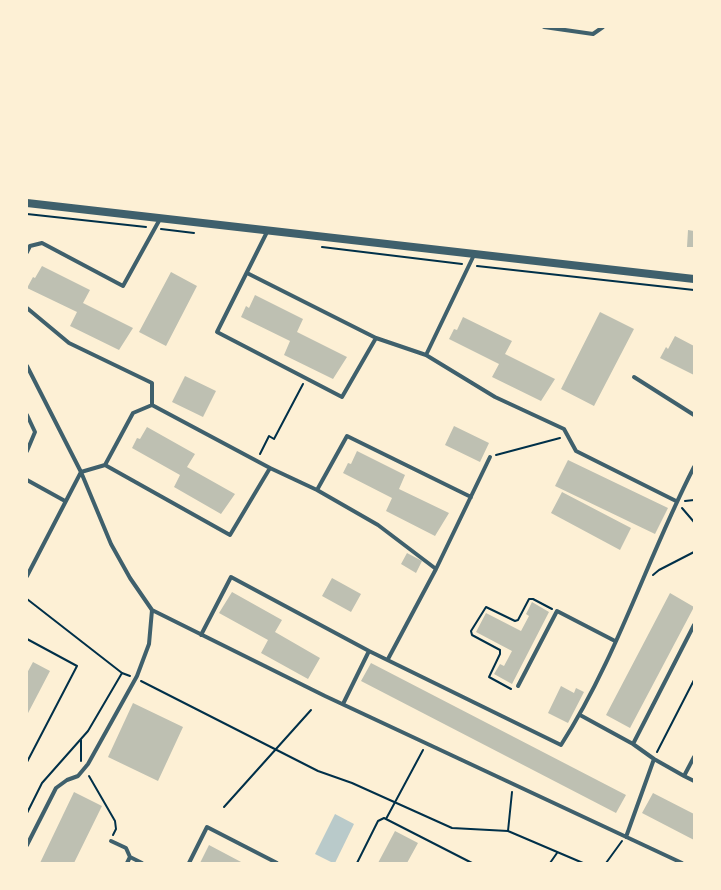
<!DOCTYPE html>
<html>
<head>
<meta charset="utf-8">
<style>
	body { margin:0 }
	#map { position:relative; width:721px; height:890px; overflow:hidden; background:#fdf0d5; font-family:Lato,sans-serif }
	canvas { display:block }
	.frame { position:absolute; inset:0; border:28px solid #fdf0d5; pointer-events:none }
</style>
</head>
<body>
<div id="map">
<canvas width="721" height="890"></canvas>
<div class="frame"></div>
</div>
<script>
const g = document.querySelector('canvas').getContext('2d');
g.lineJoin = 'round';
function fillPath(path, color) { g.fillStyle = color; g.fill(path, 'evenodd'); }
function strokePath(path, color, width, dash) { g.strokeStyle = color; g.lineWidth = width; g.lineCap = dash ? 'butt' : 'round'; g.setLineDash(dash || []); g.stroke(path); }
fillPath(new Path2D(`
	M335,814L354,824L335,863H333L315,854Z`), '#b9caca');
fillPath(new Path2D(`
	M688,230L694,231V247H687Z
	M42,266L90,290L83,303L133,328L119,350L70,326L77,312L27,288L33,277L35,278Z
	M171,272L197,286L166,346L139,332Z
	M255,295L303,319L297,332L347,357L333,379L284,355L290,341L241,317L246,306L249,308Z
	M600,312L634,329L594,406L561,389Z
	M463,317L512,341L505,354L555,379L541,401L492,377L499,364L449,339L454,329L457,330Z
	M675,336L694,346V375L660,358L666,347L668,349Z
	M185,376L216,391L203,417L172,402Z
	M454,426L489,443L480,462L445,445Z
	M147,427L195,454L187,467L235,494L221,514L174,487L180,475L132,448L137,438L140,439Z
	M357,451L405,475L399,489L449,513L435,536L386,511L392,498L343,473L348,463L351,464Z
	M568,460L668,508L655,534L555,486Z
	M562,492L631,528L620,550L551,513Z
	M407,553L422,561L416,573L401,564Z
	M332,578L361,594L351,612L322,596Z
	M232,592L282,620L275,632L320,658L308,679L261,653L268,640L219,613Z
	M670,593L694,607L630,728L606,715Z
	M532,602L549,612L512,684L494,674L500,664L504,666L512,651L476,632L486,613L521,631L529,616L526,614Z
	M33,662L50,671L27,715V673Z
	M371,663L626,795L616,813L361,681Z
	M561,686L574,693L576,688L584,692L568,723L548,713Z
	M133,703L183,727L158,781L108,757Z
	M74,792L102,806L74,863H40Z
	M653,793L694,814V840L642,813Z
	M395,831L418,843L407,863H378Z
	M209,845L243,863H200Z`), '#bec0b2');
strokePath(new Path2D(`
	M27,214L146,227
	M161,229L194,233
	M322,247L462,264
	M477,266L694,290
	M260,454L269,436L274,439L303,384
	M496,455L560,438
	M685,501L694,500
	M682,508L694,522
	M653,575L659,570L694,552
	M27,599L122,673L130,676
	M27,639L77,666L27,762
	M141,681L318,771L352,783L452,828L508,831L583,863
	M511,689L489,677L500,654V650L472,635L471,631L486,607L515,621L518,620L529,599H533L552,609
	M81,740V761
	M657,752L694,680
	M89,776L115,821L116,829L113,835
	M224,807L311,710
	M27,813L42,783L88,731L122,673
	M386,819L423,750
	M508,831L512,792
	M357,863L378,821L384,818L472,863
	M550,863L557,853
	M606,863L622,841`), '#003049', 2);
strokePath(new Path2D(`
	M544,27L593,34L603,27
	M267,232L217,332L342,397L376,338
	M27,252L30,246L42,243L123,286L160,219
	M247,273L376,338L426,355L474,255
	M27,308L69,343L152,383V405L133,413L105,465L81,472L27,576
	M426,355L495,397L564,429L576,451L676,501
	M27,366L81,472L111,544L130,578L152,610L325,696L682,863
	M634,377L694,415
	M27,415L35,432L27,451
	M105,465L230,535L270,468L152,405
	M270,468L317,490L378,525L436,569
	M27,480L65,501
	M317,490L347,436L471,497
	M201,635L231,577L369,651L561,745C617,658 647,558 694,467
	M388,659L436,569L490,457
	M518,686L557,611L615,641
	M343,704L369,651
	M580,715L633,744L654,759L684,776
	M633,744L694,625
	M694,757L684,776L694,781
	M626,837L654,759
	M111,841L126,848L130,857
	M27,845L56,788L67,780L78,776L88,764L137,676L149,644L152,610
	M127,863L130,857L142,863
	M189,863L207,827L277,863`), '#3f606c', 4);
strokePath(new Path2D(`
	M27,203L694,279`), '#3f606c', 8);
</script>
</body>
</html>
